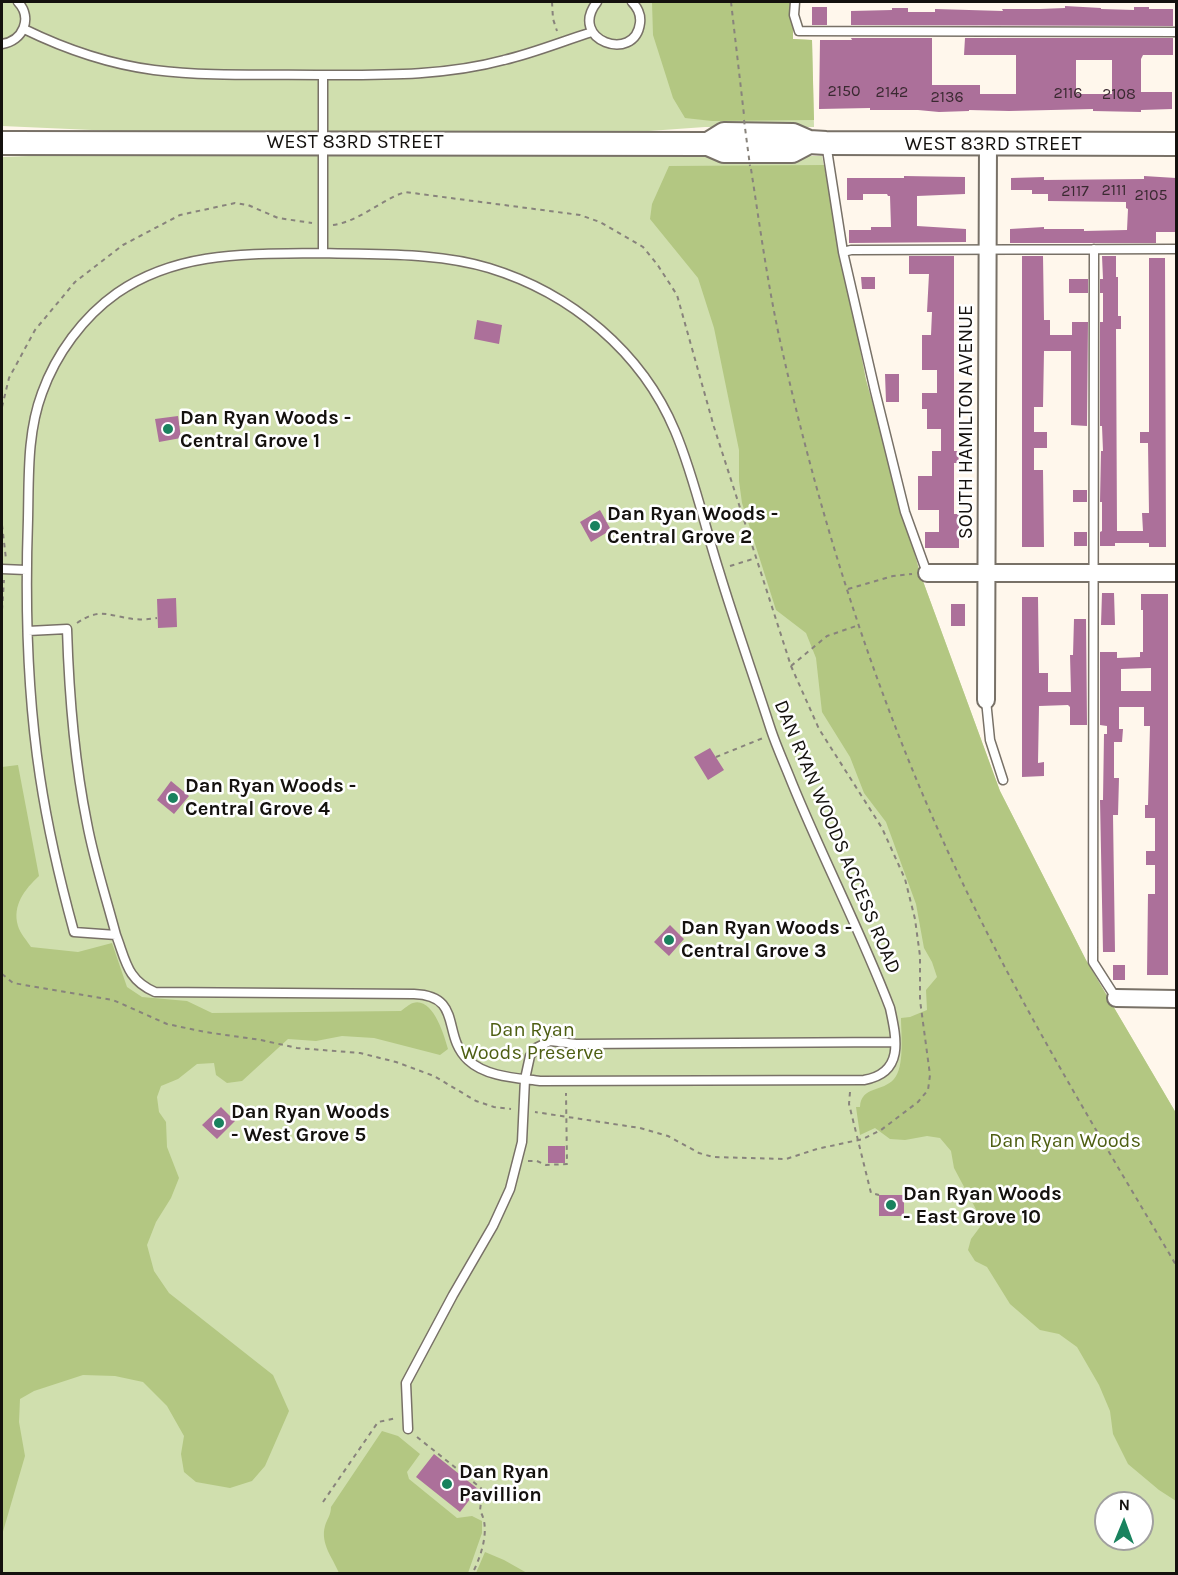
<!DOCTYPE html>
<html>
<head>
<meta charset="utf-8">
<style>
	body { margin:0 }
	#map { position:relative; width:1178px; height:1575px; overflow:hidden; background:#fff7ec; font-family:Karla,sans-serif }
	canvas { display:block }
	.frame { position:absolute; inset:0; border:3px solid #14110e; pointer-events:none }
	.north { position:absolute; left:1094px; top:1491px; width:60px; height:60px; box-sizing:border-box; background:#fff; border:2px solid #a1a09f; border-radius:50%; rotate:1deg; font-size:16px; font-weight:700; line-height:24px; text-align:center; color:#14110e }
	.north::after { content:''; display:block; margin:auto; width:21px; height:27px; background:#19825e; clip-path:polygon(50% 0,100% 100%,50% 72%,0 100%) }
</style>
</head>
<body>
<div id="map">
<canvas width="1178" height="1575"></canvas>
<div class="frame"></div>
<div class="north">N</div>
</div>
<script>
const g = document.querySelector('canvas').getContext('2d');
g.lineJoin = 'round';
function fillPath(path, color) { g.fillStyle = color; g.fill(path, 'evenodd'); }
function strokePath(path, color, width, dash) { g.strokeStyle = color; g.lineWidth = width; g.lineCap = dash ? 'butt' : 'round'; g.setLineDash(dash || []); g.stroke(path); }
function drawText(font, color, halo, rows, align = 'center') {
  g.font = font + ' Karla,sans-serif'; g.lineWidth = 5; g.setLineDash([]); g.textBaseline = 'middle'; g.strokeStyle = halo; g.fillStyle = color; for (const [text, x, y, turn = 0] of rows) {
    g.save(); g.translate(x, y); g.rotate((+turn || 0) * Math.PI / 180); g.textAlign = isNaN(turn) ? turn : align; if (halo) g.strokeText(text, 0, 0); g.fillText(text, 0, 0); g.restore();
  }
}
fillPath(new Path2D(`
	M2,2H793V39L812,40L814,127H705L649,131L137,132L2,126Z
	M607,151L668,155L822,156L866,380L920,573L1000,791L1086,960L1176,1113V1573L2,1574V157L81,154ZM1106,1503H1142V1539H1106Z`), '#d0dfae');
fillPath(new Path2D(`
	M652,2H793V39L812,40L814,120L712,121L685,118L673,98L653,35Z
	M824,165L866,380L920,573L1000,791L1086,960L1176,1113V1501L1159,1490L1128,1464L1113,1434L1110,1411L1099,1385L1077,1347L1059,1334L1040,1330L1010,1304L987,1267L975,1261L968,1250L971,1239L980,1227L979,1215L954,1168L951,1151L940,1138L927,1136L905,1140L890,1139L875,1128L860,1135L856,1107H860C861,1086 883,1092 894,1079C905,1067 901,1033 901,1018L910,1017L927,1010L926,990L937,977L932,962L924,948L916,904L886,822L864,793L850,757L822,712L816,658L806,633L776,610L742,503L739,481V450L714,328L698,278L650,219L652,204L669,166Z
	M18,765L39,876C25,889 12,905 18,926C20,933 27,941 31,947L78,952L112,943L127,987L142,997L187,1001L212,1013L401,1011C404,1009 409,1004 413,1003C433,997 444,1035 448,1049L440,1055L374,1038L342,1036L316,1041L288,1039L242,1081L227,1083L216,1075L214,1063L197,1064L178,1079L161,1086L157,1097L159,1112L166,1122L167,1147L179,1178L171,1198L156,1222L147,1245L154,1271L169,1293L273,1375L289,1411L265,1466L252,1481L230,1488L196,1482L184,1472L181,1454L184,1436L167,1406L143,1382L115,1376L83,1375L34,1391L20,1399L19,1422L25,1456L2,1535V767Z
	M382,1431L398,1436L420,1454L407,1472L409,1479L457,1518L472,1516L482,1521V1533L468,1573H339C333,1558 320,1544 325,1526C327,1519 331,1515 331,1507Z
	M485,1552L504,1560L527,1573H476Z`), '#b3c782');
fillPath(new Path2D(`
	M1065,6L1101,8V9L1134,10V7H1149V9H1173V26L851,25V11L892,10V8H908V12H935V9L1003,11L1002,9H1040L1065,8Z
	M812,7H827V25H812Z
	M851,38H932V85H980V94H1016V55H964L965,38H1173V55H1143L1141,59V92H1172V109L1141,110V112L1093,111V109L1009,111L969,110V111L939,112L918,110H870V108L819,109L820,40H852ZM1076,60H1112V94H1076Z
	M904,176L965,177V194L917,196V226L966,229V242L849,243V230H871V227H891L890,196H888L887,194H863V200H847V178H904Z
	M1144,176L1176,178V232H1156V243H1010V229L1044,227V229H1084V231L1127,230L1128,209L1126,208V202L1048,201V194H1032V190H1011V178L1044,177V180L1144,179Z
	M909,256H954V451H958L959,463H954V514H959V548H925V532H939V510H918V476H932V451H941V429H927V409H922V393H937V370H922V335H931L932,312H927L929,274H909Z
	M1022,256H1043L1044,320H1050V335H1072V322H1088L1087,426L1071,425V351H1044L1043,407H1034V432H1047V448H1034V470H1043L1044,547H1022Z
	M1102,256H1116V277H1118V316H1121V329H1116L1117,531H1143L1142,513H1149L1148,443H1140V432H1149V258H1165L1166,547H1149V543H1115V546H1100V532L1102,531V502H1100L1101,451H1103L1102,426H1100V322H1103V293H1100V279H1103Z
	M861,277H875V289H862Z
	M1069,279H1088V293H1069Z
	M477,320L502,325L499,344L474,339Z
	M885,374H899V402H886Z
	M178,416L181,438L159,442L155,419Z
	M1073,490H1087V502H1073Z
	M600,510L611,530L591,542L580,522Z
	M1074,532H1087V546H1074Z
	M1102,593H1114L1115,625H1101Z
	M1141,594H1168V975H1147L1148,894H1155V865H1146V851H1155V818H1145V805H1148L1150,726H1144V707H1119V729H1123L1122,742H1114V778H1119L1118,815H1113L1115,952H1103L1100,800H1103L1104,734H1107V726L1100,725V652H1117V658L1140,657V652H1143V610H1141ZM1151,668V691H1121V669Z
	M1022,597H1038L1039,673H1048V692H1071L1070,655H1073L1074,619H1086L1087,725H1070V707L1068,705L1039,706L1038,763L1044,762V776L1022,777Z
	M176,598L177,627L158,628L157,599Z
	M951,604H965V626H951Z
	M710,748L724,770L708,780L694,757Z
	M171,781L189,796L174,814L157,800Z
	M670,925L684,939L669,956L654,942Z
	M1113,965H1125V980H1113Z
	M221,1107L235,1121L217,1139L202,1125Z
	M548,1146H565V1163H548Z
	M879,1195H904V1216H879Z
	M434,1454L478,1489L460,1512L416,1477Z`), '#ac709a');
const lane = new Path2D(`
	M597,2C567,40 635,64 640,23C641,15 638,8 632,2
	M795,2L794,15L799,31L1176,32
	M24,29C65,49 108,64 154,70C210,77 267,74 323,75V253
	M2,44C23,41 33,18 18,2
	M323,75C383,75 445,76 504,60C534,53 563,41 592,32
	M826,143L843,252L875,391L905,512L927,573
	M1094,249L1093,962L1116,998
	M843,252L851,250L1176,249
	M323,253C378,255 436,252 489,268C571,293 642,352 675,431C694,476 704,524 719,571C735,624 754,677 771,730C777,748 785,765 792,783C823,859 861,932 890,1008C897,1040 904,1073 864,1080L540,1081C517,1078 486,1077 468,1060C441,1035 464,996 414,994L155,992C127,980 126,961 116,935L74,932C60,881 48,830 40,777C27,692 25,605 28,519C29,477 27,433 42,393C56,354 83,317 117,293C179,250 252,254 323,253Z
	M2,569L26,570
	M28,631L67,629C69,694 74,759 87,823C94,861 106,897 116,935
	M986,700L990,740L1003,780
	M408,1429L406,1383L453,1295L493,1226L510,1189L522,1142L525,1079L530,1056L536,1048L550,1041L576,1044L894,1042`);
const street = new Path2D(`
	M927,573H1176
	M986,700L988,144
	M1116,998L1176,999`);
const secondary = new Path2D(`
	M2,143L708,144L724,151H792L809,142
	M708,144L724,134L793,135L809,142L826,143L1176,144`);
strokePath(lane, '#787167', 11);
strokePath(street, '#787167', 20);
strokePath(secondary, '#787167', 26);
strokePath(new Path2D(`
	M552,2L553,19L557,31
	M731,2L744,115
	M751,169C760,227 768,287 781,345C821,524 878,703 956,869C1020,1006 1099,1135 1176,1265
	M333,225C360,221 379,201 405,192L580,215L600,222L643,247L657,264L677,295L714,427L791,666L819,729L882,828L905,879L915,919L920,956V1000L930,1075L928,1090L918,1102L881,1130L863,1139L817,1149L786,1159L713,1157L699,1153L668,1136L640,1128L535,1112
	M2,407L9,378L35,330L75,282L123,245L180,215L235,203L248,205L278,218L312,223
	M2,525L6,559
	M730,566L756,558
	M848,589L893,576L912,574
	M2,610L4,580
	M77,623C100,607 109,616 133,619C141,620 149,619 157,618
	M791,666L827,636L859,625
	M716,757L763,738
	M2,974L13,983L113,1000L167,1024L205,1032L261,1040L297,1048L360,1053L396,1062L434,1076L476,1101L494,1107L511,1109
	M850,1092L849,1104L871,1193L879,1195
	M528,1161H537L546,1165L567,1164L566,1093
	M417,1437L481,1488L482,1492L480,1511C491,1528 481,1557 472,1574
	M323,1502L378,1422L397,1418`), '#88837c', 2, [4.5, 4.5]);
strokePath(lane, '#fff', 8);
strokePath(street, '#fff', 16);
strokePath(secondary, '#fff', 22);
strokePath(new Path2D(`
	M744,120L750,166`), '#88837c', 2, [4.5, 4.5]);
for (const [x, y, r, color] of [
	[168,429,6,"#19825e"],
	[595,526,6,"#19825e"],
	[173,798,6,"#19825e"],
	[669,940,6,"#19825e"],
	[219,1123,6,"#19825e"],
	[891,1205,6,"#19825e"],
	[447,1484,6,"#19825e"]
]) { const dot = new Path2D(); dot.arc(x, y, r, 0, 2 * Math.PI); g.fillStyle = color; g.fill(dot); strokePath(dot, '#fff', 2); }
drawText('16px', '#3a2931', null, [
	["2150",844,91],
	["2142",892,92],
	["2116",1068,93],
	["2108",1119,94],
	["2136",947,97],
	["2111",1114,190],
	["2117",1075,191],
	["2105",1151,195]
]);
drawText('20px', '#14110e', '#fff', [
	["WEST 83RD STREET",355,142],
	["WEST 83RD STREET",993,144],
	["SOUTH HAMILTON AVENUE",966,422,-90],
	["DAN RYAN WOODS ACCESS ROAD",837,837,67]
]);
drawText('bold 20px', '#14110e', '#fff', [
	["Dan Ryan Woods -",180,418],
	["Central Grove 1",180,441],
	["Dan Ryan Woods -",607,514],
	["Central Grove 2",607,537],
	["Dan Ryan Woods -",185,786],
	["Central Grove 4",185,809],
	["Dan Ryan Woods -",681,928],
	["Central Grove 3",681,951],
	["Dan Ryan Woods",231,1112],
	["- West Grove 5",231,1135],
	["Dan Ryan Woods",903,1194],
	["- East Grove 10",903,1217],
	["Dan Ryan",459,1472],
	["Pavillion",459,1495]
], 'left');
drawText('20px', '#4e5f13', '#fff', [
	["Dan Ryan",532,1030],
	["Woods Preserve",532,1053],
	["Dan Ryan Woods",1065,1141]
]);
</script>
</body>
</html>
